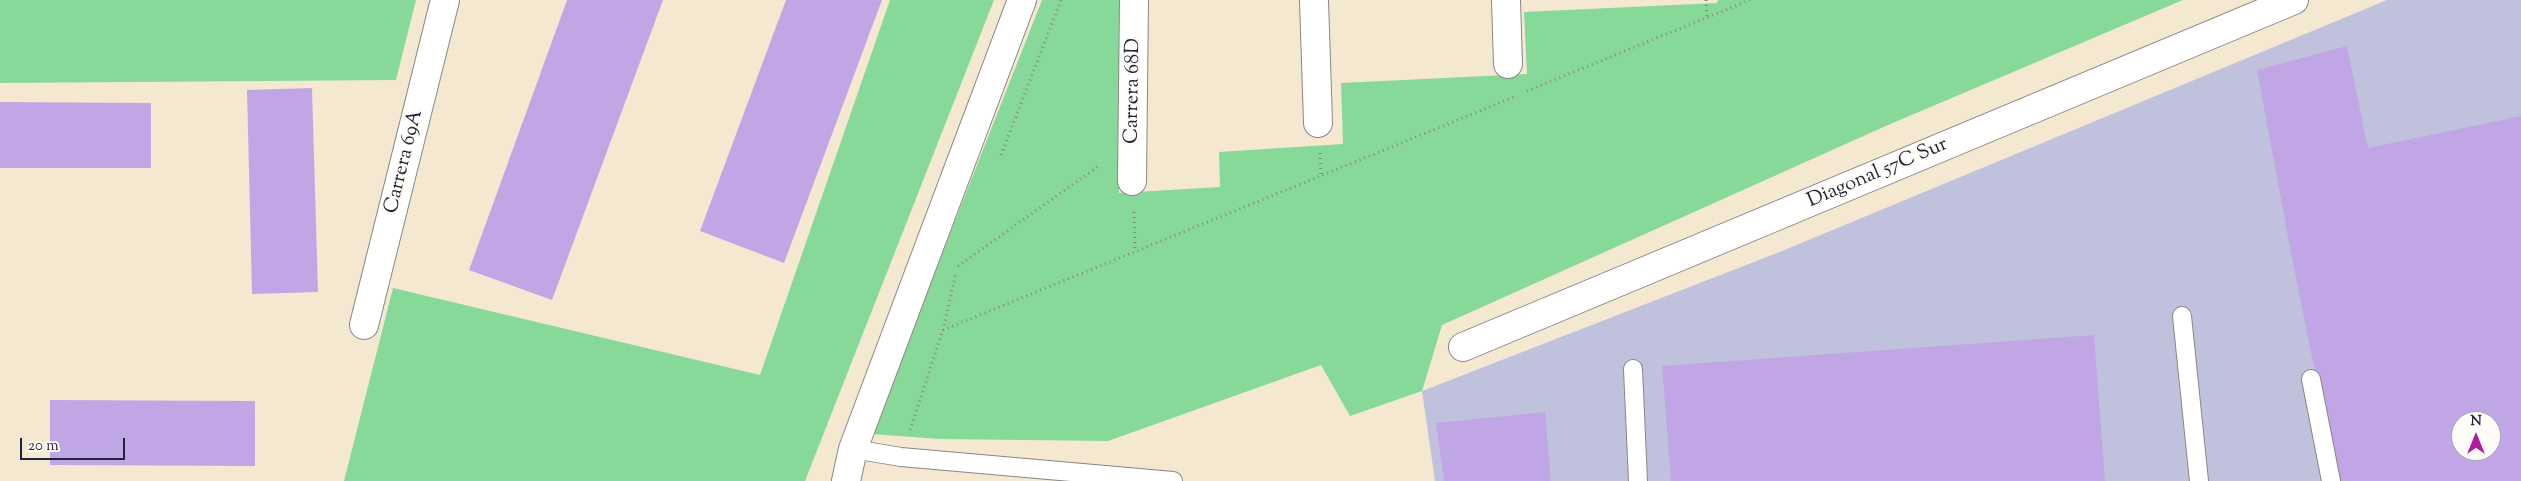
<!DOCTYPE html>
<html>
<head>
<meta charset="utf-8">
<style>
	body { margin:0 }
	#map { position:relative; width:2521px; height:481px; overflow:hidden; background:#f4e8d1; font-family:"Sorts Mill Goudy",serif }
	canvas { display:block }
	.north { position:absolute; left:2451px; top:411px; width:50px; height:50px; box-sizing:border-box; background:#fdfcf7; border:1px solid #a5a5ac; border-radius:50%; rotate:0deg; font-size:14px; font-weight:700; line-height:20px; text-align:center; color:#22223b }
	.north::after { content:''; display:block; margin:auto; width:18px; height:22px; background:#b5179e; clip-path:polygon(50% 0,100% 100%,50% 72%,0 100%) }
	.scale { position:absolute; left:20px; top:438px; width:105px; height:22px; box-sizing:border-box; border:2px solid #22223b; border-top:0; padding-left:6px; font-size:15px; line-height:18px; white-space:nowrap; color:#22223b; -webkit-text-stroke:4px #fdfcf7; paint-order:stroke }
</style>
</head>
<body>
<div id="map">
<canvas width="2521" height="481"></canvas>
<div class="north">N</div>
<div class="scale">20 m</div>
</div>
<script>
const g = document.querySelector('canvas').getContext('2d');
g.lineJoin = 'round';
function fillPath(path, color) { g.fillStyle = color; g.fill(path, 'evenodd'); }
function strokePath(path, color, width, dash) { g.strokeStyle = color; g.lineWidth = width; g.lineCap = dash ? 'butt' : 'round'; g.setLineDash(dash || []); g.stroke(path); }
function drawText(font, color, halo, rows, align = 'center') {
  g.font = font + ' "Sorts Mill Goudy",serif'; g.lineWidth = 4.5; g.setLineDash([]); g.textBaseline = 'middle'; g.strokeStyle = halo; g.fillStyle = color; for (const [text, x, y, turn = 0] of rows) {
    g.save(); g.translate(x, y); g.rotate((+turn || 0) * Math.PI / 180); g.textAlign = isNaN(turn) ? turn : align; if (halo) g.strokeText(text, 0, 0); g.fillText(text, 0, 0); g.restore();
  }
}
fillPath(new Path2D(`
	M2387,0H2521V481H1435L1422,391L1782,251ZM2461,421H2491V451H2461Z`), '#c0c2dd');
fillPath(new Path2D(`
	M0,0H416L396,80L0,83Z
	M890,0H994L805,481H344L393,288L760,375Z
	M1042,0H1125L1119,193L1220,187L1219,152L1343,144L1341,83L1527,74L1524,12L1717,3L1718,0H2183L1888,125L1442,325L1422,391L1350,416L1321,365L1108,441L940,439L871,434Z`), '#87d99a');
fillPath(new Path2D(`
	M567,0H663L552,300L469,270Z
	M786,0H882L784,263L700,231Z
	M2347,46L2368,148L2521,116V481H2337L2291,253L2257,70ZM2461,421H2491V451H2461Z
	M312,88L318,292L252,294L247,90Z
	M0,102L151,103V168H0Z
	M2094,335L2105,481H1671L1662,366Z
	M50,400L255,401V466L50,465Z
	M1545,412L1551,481H1444L1436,423Z`), '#c1a6e5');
const service = new Path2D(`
	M2182,316L2199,481
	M1633,369L1638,481
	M2311,379L2331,481
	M853,449L901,457L1173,481`);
const minor = new Path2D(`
	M1314,0L1318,123
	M1506,0L1508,64
	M1132,181L1134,0
	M364,325L445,0
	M1463,347L2294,0
	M846,481L853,449L1022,0`);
strokePath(service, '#8b8586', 20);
strokePath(minor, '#8b8586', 30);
strokePath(new Path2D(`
	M1706,0L1707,18
	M1527,91L1750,0
	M1320,153L1321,176
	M1001,155L1061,0
	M1134,212L1135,252
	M958,266L1100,165
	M943,330L1514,97
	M910,430L943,330L956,273`), '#8b8586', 3, [1, 4]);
strokePath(service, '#fff', 18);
strokePath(minor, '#fff', 28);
drawText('20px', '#22223b', '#fdfcf7', [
	["Carrera 68D",1134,91,-89],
	["Carrera 69A",405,162,-76],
	["Diagonal 57C Sur",1878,174,-23]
]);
</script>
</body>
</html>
